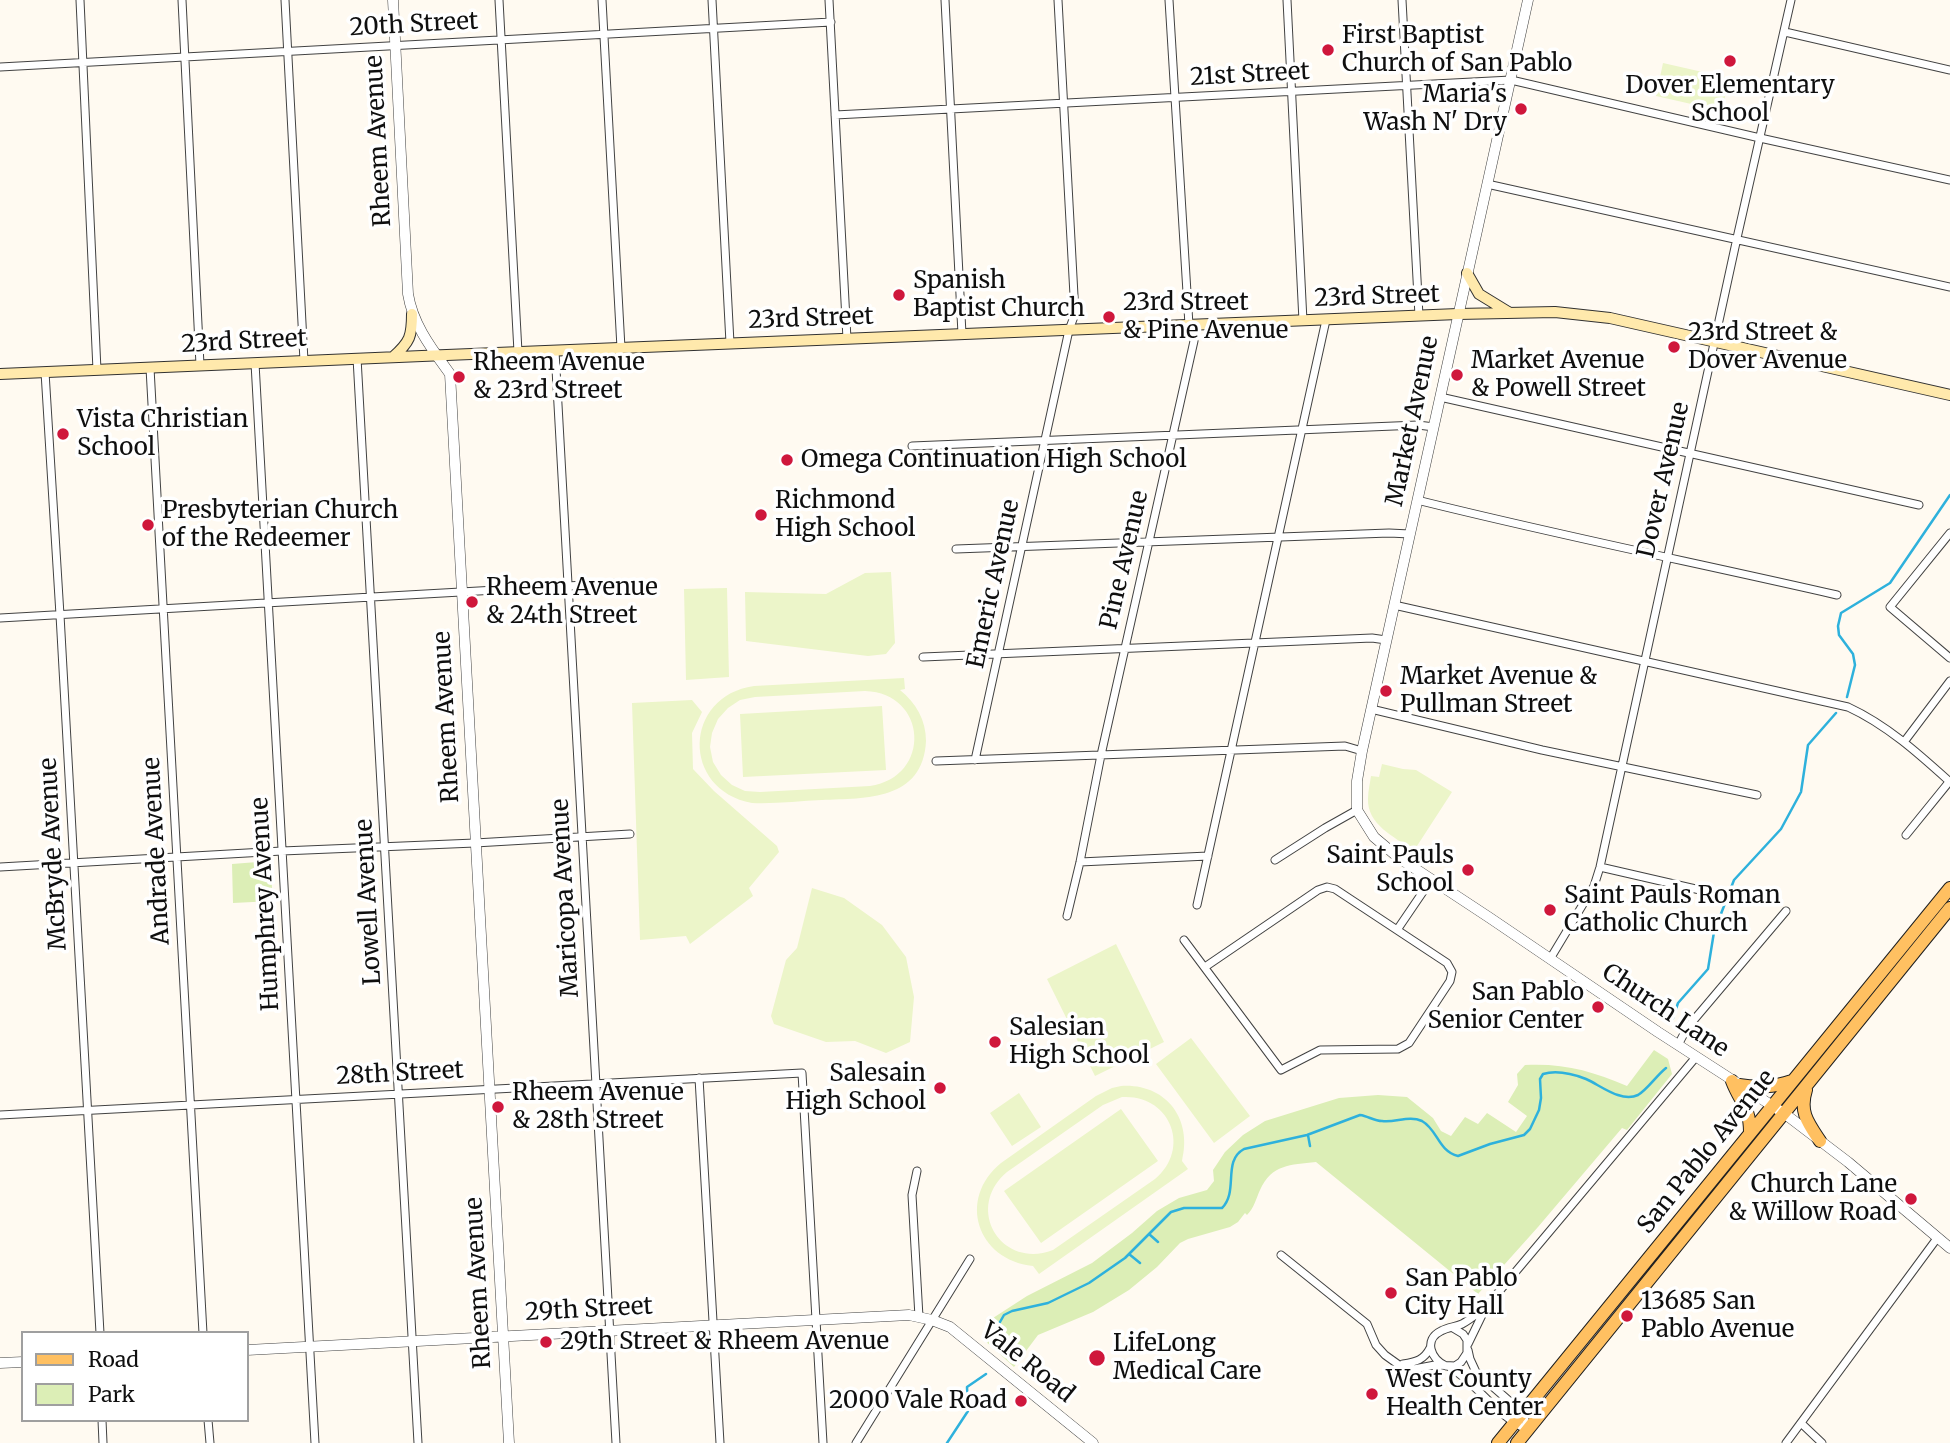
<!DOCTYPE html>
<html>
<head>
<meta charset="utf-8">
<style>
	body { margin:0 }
	#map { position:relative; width:1950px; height:1443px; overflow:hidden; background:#fffaf1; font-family:Merriweather,serif }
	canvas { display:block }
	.legend { position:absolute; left:21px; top:1331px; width:228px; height:91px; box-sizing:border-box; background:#fff; border:2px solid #9f9f9f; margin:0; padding:9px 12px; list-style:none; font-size:21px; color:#0f0f0f }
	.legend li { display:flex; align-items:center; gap:14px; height:35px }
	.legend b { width:35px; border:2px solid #9f9f9f }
</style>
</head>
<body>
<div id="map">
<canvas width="1950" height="1443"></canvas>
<ul class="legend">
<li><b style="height:9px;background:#ffc061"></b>Road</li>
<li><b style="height:19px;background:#dceeb6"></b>Park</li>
</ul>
</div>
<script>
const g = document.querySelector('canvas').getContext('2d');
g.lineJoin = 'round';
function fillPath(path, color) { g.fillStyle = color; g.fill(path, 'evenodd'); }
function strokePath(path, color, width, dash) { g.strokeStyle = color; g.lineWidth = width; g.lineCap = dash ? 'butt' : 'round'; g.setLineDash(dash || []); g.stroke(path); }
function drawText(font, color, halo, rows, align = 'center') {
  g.font = font + ' Merriweather,serif'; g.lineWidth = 7; g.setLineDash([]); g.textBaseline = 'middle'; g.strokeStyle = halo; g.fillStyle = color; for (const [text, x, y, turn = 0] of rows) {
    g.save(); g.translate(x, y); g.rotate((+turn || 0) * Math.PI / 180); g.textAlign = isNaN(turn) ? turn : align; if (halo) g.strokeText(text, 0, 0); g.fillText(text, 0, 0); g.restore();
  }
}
fillPath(new Path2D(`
	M270,861L273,901L233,903L232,864Z
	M1654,1050L1668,1059L1672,1074L1627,1130L1622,1128L1538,1227L1478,1294L1316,1162C1290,1165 1272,1164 1260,1190C1256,1199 1254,1208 1247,1215L1245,1213L1238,1222L1230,1227L1188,1239L1180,1243L1157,1267L1129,1290L1093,1312L1038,1335L1014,1367L983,1339L993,1318L1027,1296L1092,1263L1132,1233L1157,1211L1179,1198L1207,1190L1214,1181L1213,1170L1225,1152L1243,1135L1265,1121L1339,1098L1378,1095L1407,1097L1433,1118L1441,1131L1451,1136L1465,1117L1478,1124L1487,1113L1516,1132L1527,1116L1508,1102L1518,1085L1517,1074L1525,1065C1564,1063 1592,1071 1627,1086Z`), '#dceeb6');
fillPath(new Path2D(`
	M1663,63L1729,78L1722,111L1656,96Z
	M891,572L895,643L886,654L868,656L746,641L745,592L826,594L865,573Z
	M727,588L729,677L686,680L684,589Z
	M904,678L905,689L900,690C916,703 926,720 926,741C923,801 866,798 822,800C799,801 775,804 752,803C681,790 683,696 754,686ZM865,691C928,693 932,777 870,786L760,792L745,791L732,785L721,775L713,762L710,747L712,733L718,719L728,708L740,700L755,697Z
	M692,700L702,712L692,733L693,769L714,791L777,846L779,852L749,888L753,896L690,944L686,936L640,940L632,703Z
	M882,706L886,770L743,777L740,714Z
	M1382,764L1403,769L1416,770L1452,792L1417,846L1412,849C1394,837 1367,824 1368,799C1368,791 1370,783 1371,776L1379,777Z
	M812,888L844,898L882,925L906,957L914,997L910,1042L886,1053L855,1041L826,1042L774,1024L771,1016L786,960L797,948Z
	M1116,944L1164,1042L1095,1076L1047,979Z
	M1191,1038L1250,1116L1214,1143L1156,1064Z
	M1121,1086C1165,1083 1193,1118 1182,1161L1188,1169L1039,1274L1033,1266C977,1260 957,1199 1001,1163L1096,1096L1112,1088ZM1122,1097C1170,1094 1192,1148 1155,1179L1053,1250C1001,1270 964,1208 1007,1172L1103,1105Z
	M1019,1093L1041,1127L1012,1146L990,1113Z
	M1121,1109L1158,1161L1041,1243L1004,1191Z`), '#ecf5c9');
strokePath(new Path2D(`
	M1847,697L1855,665L1853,654L1839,635L1838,626L1841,613L1890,583L1950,495
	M1673,1018L1678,1003L1708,969L1714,932L1734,880L1781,829L1801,792L1808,745L1836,713
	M1308,1135L1310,1146
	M1149,1234L1158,1242
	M1129,1254L1140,1263
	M993,1346L1000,1322L1004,1315L1012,1311L1048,1303L1089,1283L1125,1258L1171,1212L1184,1208H1222C1239,1191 1222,1161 1244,1149L1307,1135L1360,1115C1368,1116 1374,1121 1382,1121C1395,1123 1409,1115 1422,1121C1438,1130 1438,1151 1458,1156L1490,1144L1524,1135L1530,1129L1539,1110L1541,1098L1540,1079L1543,1074C1557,1070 1573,1074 1586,1079C1600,1085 1621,1103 1638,1095C1648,1089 1656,1076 1666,1068
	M947,1443L968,1411L967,1387L986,1374`), '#2eb1dc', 2.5);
const minor = new Path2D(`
	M80,0L97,370
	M182,0L200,365
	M285,0L304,361
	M499,0L518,352
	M602,0L621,348
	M712,0L730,343
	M829,0L847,339
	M945,0L962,334
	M1287,0L1303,321
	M1402,0L1419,316
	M1785,32L1950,70
	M0,67L831,22
	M835,115L1511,80L1760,138L1950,180
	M1487,184L1950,287
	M555,351L616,1443
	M357,358L418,1443
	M255,363L315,1443
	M150,368L203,1333
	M45,372L60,615L100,1333
	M1440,397L1919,505
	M912,446L1418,425L1434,427
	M1417,500C1557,535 1697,563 1837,595
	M1950,533L1890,607L1950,658
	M956,549L1389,533L1410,534
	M1394,605L1848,707C1887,725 1919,754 1950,782
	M0,618L620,583
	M923,657L1372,638L1386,640
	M1371,709L1542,750L1757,795
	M1904,742L1950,681
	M975,760L1069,330L1075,314L1058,0
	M936,761L1345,746L1362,751
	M1906,835L1949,782
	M1275,860L1325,828L1357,810
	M1080,862L1208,856
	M0,867L282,851L475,843L630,834
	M1600,867L1713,893
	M1197,905L1326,320
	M1067,916L1080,862L1101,755L1194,341L1189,325L1169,0
	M1397,930L1431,880
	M1184,940L1281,1070L1320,1050L1398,1049L1409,1043L1450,981L1452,972L1447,963L1335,889L1327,887L1318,890L1205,967
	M1550,959L1594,886L1600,867L1737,238L1791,0
	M1678,1045L1687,1028L1786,911
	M699,1078L720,1443
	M0,1115L802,1073L823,1443
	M917,1171L912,1195L919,1317
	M1281,1255L1367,1324L1376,1345L1385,1355L1399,1365L1414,1369L1435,1365L1455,1366L1461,1362L1467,1353V1340L1463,1334L1453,1328
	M1468,1344L1484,1311
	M1468,1350L1470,1359L1476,1372L1523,1413L1528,1430
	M1403,1364C1416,1362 1424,1360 1430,1348
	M1446,1366C1431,1359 1423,1340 1441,1331C1448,1327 1455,1327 1462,1324C1471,1319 1478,1313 1486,1307L1696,1057
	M1448,1366C1478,1384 1496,1416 1528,1430
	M102,1420L103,1443
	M208,1420L210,1443
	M1801,1423L1822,1443
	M856,1443L970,1259
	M1786,1443L1938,1237`);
const tertiary = new Path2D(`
	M393,0L408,294C413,325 432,349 450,374L509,1443
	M1528,0L1362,751L1357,781V810L1374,837L1399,858L1490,918L1658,1032L1785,1114L1848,1162L1950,1248
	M247,1350L909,1315L932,1320L950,1327L1093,1443
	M0,1363L23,1362`);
const secondary = new Path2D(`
	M1467,273L1479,294L1510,313
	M393,357C410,342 412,336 412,314
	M0,374L422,356L1458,314L1555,312L1610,318L1950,395`);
const primary = new Path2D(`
	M1732,1081C1740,1102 1750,1107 1750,1132
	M1739,1085C1759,1088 1773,1087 1792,1081
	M1806,1090C1799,1112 1808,1123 1820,1141
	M1498,1443L1950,888
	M1517,1443L1950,908`);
strokePath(minor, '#424242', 9);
strokePath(tertiary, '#424242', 11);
strokePath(secondary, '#313131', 12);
strokePath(primary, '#202020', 14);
strokePath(minor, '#fff', 7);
strokePath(tertiary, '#fff', 10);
strokePath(secondary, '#ffe9ac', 10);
strokePath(primary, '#ffc061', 12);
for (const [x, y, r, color] of [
	[1328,50,7,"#cf173c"],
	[1730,61,7,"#cf173c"],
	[1521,109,7,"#cf173c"],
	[899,295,7,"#cf173c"],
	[1109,317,7,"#cf173c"],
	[1674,347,7,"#cf173c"],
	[1457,375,7,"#cf173c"],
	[459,377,7,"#cf173c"],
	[63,434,7,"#cf173c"],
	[787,460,7,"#cf173c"],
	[761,515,7,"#cf173c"],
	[148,525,7,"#cf173c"],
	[472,602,7,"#cf173c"],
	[1386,691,7,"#cf173c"],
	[1468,870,7,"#cf173c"],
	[1550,910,7,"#cf173c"],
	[1598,1007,7,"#cf173c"],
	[995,1042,7,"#cf173c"],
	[940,1088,7,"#cf173c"],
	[498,1107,7,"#cf173c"],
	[1911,1199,7,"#cf173c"],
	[1391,1293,7,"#cf173c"],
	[1627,1316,7,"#cf173c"],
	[546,1342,7,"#cf173c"],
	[1097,1358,9,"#cf173c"],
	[1372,1394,7,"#cf173c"],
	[1021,1401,7,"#cf173c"]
]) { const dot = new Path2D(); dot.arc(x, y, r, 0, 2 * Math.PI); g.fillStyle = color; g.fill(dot); strokePath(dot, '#fff', 2.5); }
drawText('24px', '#0f0f0f', '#fff', [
	["20th Street",414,25,-3],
	["21st Street",1250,75,-3],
	["Rheem Avenue",379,141,-93],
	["23rd Street",1377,297,-2],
	["23rd Street",811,319,-2],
	["23rd Street",244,342,-3],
	["Market Avenue",1413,421,-78],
	["Dover Avenue",1664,480,-77],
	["Pine Avenue",1125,560,-77],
	["Emeric Avenue",994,584,-78],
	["Rheem Avenue",447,717,-93],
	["Andrade Avenue",157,851,-93],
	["McBryde Avenue",54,854,-93],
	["Maricopa Avenue",566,898,-93],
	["Lowell Avenue",369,902,-93],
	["Humphrey Avenue",266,904,-93],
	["Church Lane",1665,1011,34],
	["28th Street",400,1074,-3],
	["San Pablo Avenue",1707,1152,-51],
	["Rheem Avenue",479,1283,-93],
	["29th Street",589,1310,-3],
	["Vale Road",1027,1363,39]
]);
drawText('24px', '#0f0f0f', '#fff', [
	["First Baptist",1342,36],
	["Church of San Pablo",1342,64],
	["Dover Elementary",1730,86,"center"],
	["School",1730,114,"center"],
	["Maria's",1507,95,"right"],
	["Wash N' Dry",1507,123,"right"],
	["Spanish",913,281],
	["Baptist Church",913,309],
	["23rd Street",1123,303],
	["& Pine Avenue",1123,331],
	["23rd Street &",1688,333],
	["Dover Avenue",1688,361],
	["Market Avenue",1471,361],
	["& Powell Street",1471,389],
	["Rheem Avenue",473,363],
	["& 23rd Street",473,391],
	["Vista Christian",77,420],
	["School",77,448],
	["Omega Continuation High School",801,460],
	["Richmond",775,501],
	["High School",775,529],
	["Presbyterian Church",162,511],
	["of the Redeemer",162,539],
	["Rheem Avenue",486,588],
	["& 24th Street",486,616],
	["Market Avenue &",1400,677],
	["Pullman Street",1400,705],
	["Saint Pauls",1454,856,"right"],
	["School",1454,884,"right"],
	["Saint Pauls Roman",1564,896],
	["Catholic Church",1564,924],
	["San Pablo",1584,993,"right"],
	["Senior Center",1584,1021,"right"],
	["Salesian",1009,1028],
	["High School",1009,1056],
	["Salesain",926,1074,"right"],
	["High School",926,1102,"right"],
	["Rheem Avenue",512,1093],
	["& 28th Street",512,1121],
	["Church Lane",1897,1185,"right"],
	["& Willow Road",1897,1213,"right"],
	["San Pablo",1405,1279],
	["City Hall",1405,1307],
	["13685 San",1641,1302],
	["Pablo Avenue",1641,1330],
	["29th Street & Rheem Avenue",560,1342],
	["LifeLong",1113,1344],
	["Medical Care",1113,1372],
	["West County",1386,1380],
	["Health Center",1386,1408],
	["2000 Vale Road",1007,1401,"right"]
], 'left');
</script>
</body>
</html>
